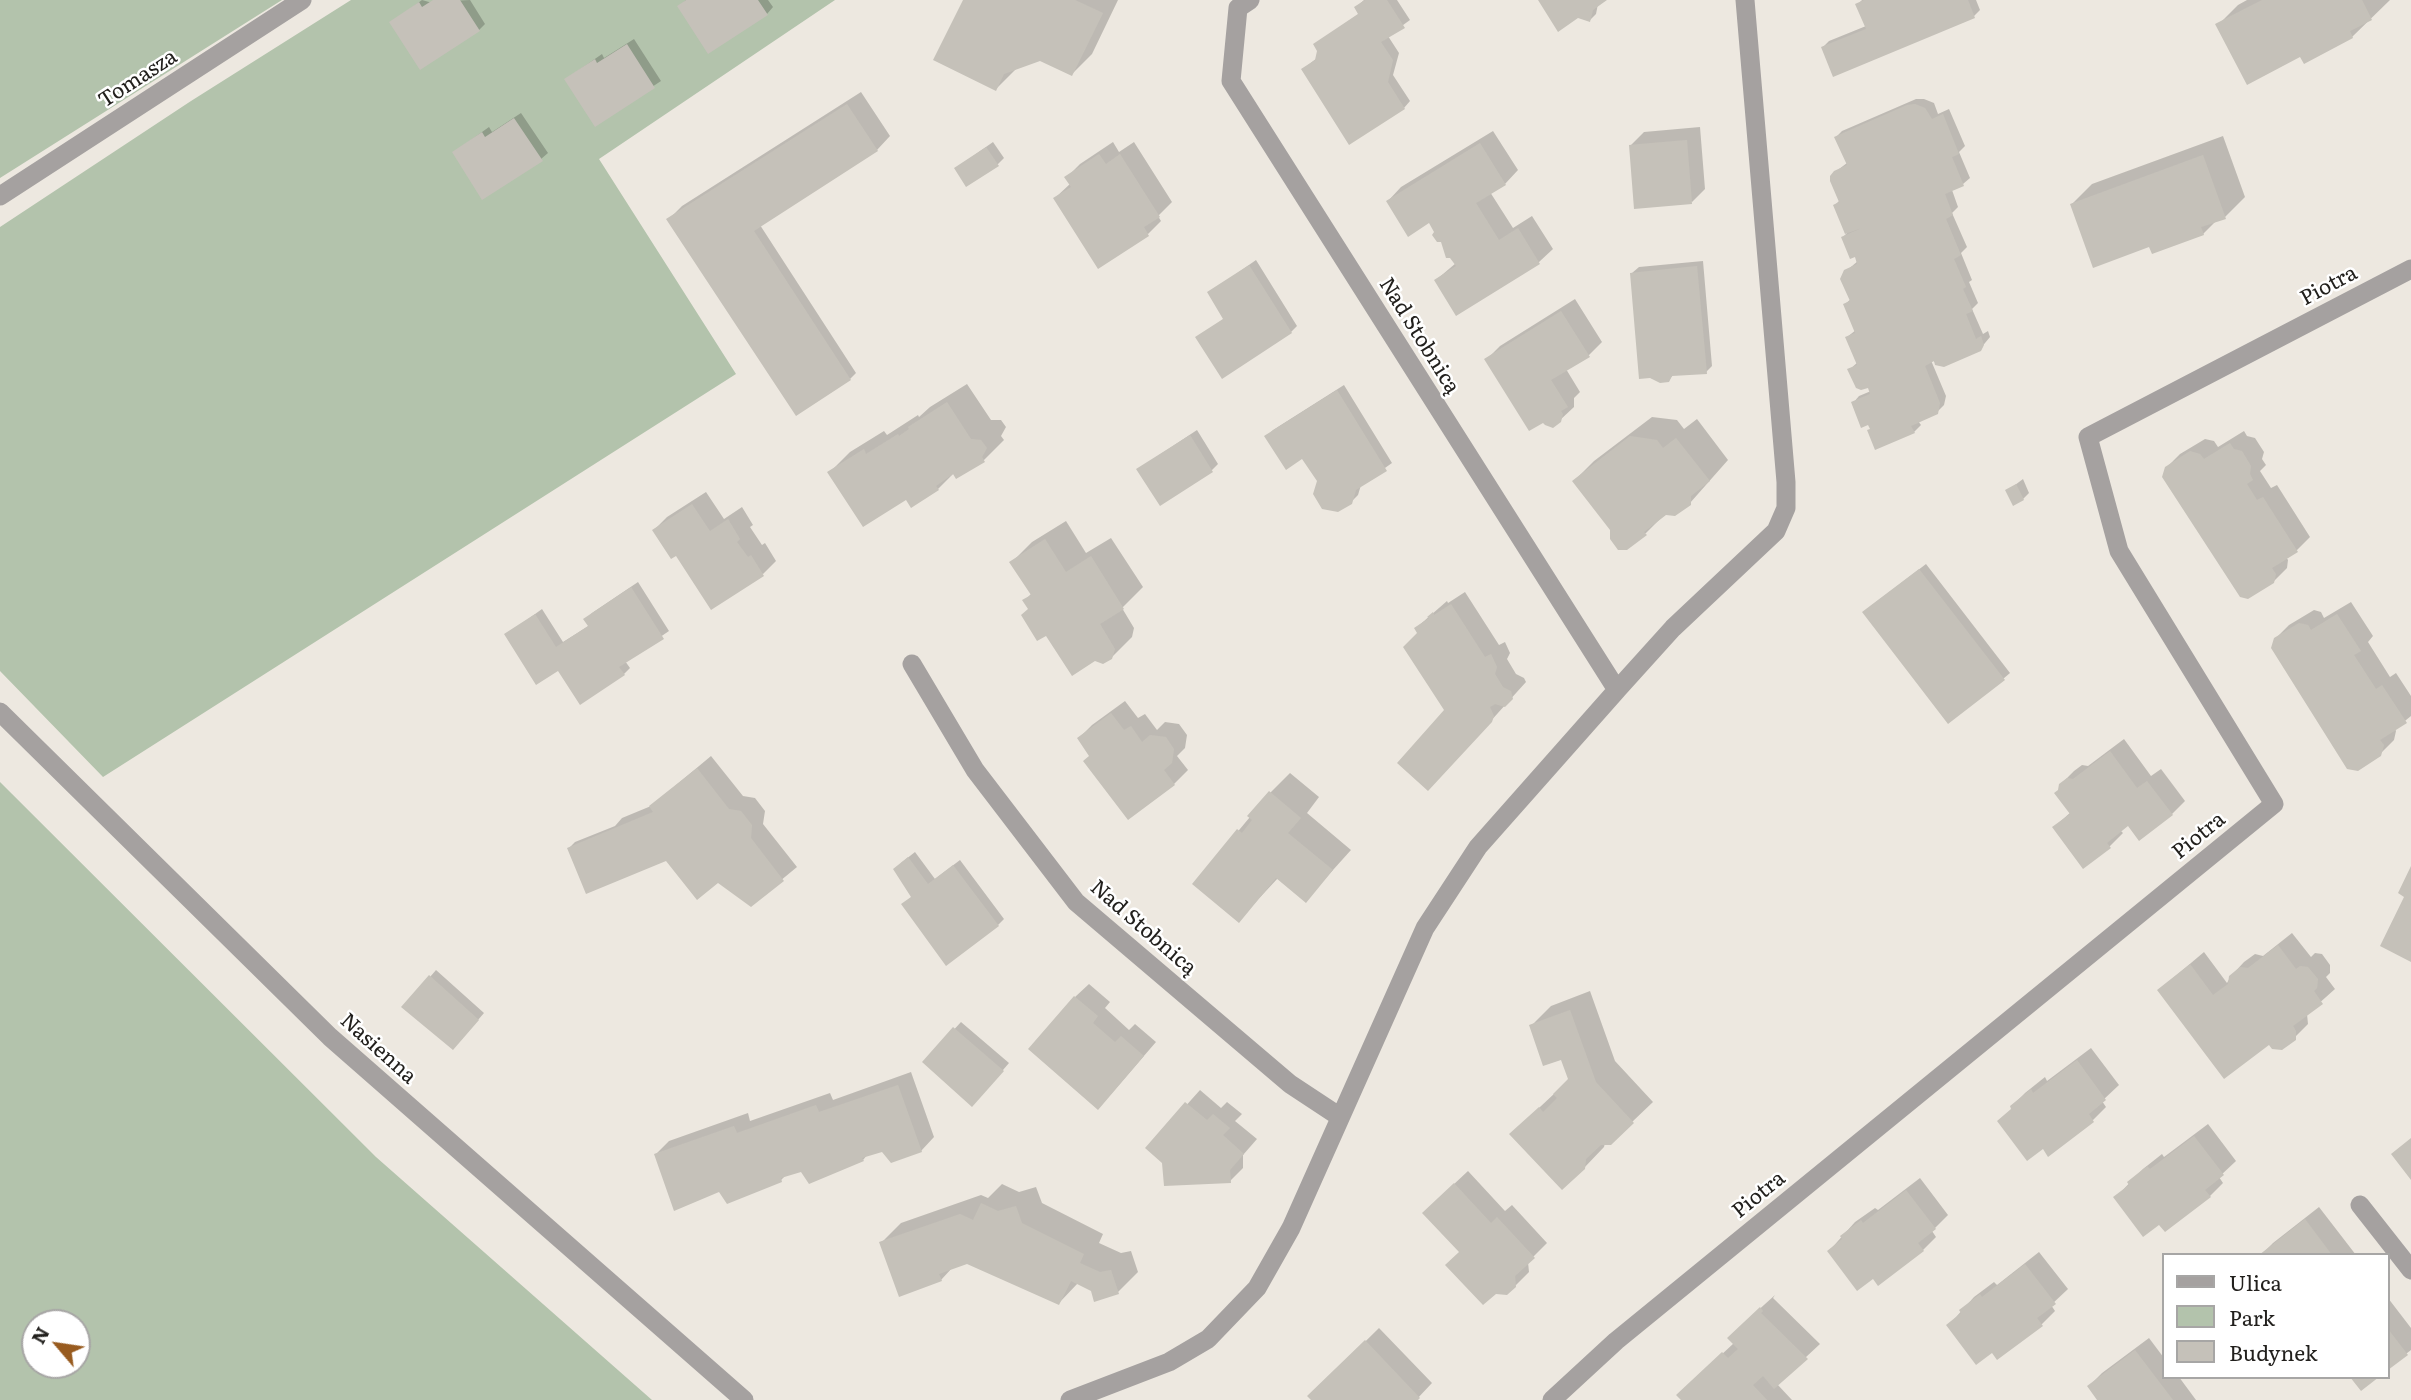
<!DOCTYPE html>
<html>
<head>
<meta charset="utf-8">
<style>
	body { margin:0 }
	#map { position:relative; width:2411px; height:1400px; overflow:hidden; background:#ede8e0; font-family:Literata,serif }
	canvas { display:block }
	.legend { position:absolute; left:2162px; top:1253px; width:228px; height:126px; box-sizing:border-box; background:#fff; border:2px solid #a7a6a5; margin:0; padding:9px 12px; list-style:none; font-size:21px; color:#22201d }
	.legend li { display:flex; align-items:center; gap:14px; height:35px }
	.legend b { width:35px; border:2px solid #a7a6a5 }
	.north { position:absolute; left:21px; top:1309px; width:70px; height:70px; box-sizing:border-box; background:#fff; border:2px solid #a7a6a5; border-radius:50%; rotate:299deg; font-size:19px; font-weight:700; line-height:28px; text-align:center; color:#22201d }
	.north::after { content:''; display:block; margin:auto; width:24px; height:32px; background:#985b1f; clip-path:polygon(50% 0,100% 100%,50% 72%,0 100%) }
</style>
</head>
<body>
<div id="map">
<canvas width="2411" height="1400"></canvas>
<ul class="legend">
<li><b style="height:9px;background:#a5a1a0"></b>Ulica</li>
<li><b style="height:19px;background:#b3c3ac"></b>Park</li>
<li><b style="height:19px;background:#c5c1b9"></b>Budynek</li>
</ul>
<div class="north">N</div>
</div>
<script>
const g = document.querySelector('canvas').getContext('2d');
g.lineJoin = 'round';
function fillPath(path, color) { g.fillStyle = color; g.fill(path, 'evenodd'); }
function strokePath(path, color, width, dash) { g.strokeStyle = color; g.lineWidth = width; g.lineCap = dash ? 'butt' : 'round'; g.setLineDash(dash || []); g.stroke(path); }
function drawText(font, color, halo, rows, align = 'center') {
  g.font = font + ' Literata,serif'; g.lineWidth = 5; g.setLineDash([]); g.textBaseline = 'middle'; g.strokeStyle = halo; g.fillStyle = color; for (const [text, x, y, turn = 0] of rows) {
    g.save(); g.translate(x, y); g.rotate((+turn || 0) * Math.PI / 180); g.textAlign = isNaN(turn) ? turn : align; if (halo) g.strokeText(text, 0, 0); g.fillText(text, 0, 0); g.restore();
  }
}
fillPath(new Path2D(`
	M0,0H282L0,178Z
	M351,0H835L599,159L736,374L103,777L0,671V227L191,101Z
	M0,782L376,1157L652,1400H0ZM77,1323V1365H35V1323Z`), '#b3c3ac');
fillPath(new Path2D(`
	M422,0L429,2L470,0L485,24L479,30L391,23Z
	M686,0H768L773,7L767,14L679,6Z
	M965,0H1118L1092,54L1072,74L1040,59L1016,69L996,89Z
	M1364,0H1397L1410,20L1388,36L1399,53L1393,75L1410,101L1404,108L1303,69L1317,58L1319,51L1315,44L1360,13L1356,7Z
	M1539,0H1604L1598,4L1596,14L1590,20Z
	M1862,0H1976L1980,10L1974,16L1823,47L1829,41L1866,26L1858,4Z
	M2247,0H2390L2352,37L2301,55L2218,25L2238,5Z
	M634,39L661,81L596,124L566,79L602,54L604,58Z
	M861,92L890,136L877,150L760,225L856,373L850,379L668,220L682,206Z
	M1916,99H1924L1934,103L1938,114L1949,109L1965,146L1959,152L1970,178L1963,184L1952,190L1958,207L1952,213L1967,247L1961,253L1972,280L1969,282L1978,303L1972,309L1983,334L1988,331L1990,337L1980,349L1938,365L1930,358L1946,396L1944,405L1937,412L1918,421L1921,425L1914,432L1876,448L1871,428L1853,403L1859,396L1871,391L1869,386L1849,370L1858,362L1847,337L1856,330L1845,304L1851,299L1846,271L1858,261L1843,237L1847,233L1835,205L1840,200L1835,172L1847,163L1836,137L1842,131Z
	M521,113L548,153L541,159L454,152L489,127L492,132Z
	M1700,127L1705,189L1692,202L1631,145L1644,132Z
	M1493,131L1518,170L1505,184L1490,192L1513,228L1532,216L1553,249L1539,262L1457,313L1436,280L1456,263L1430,220L1388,201L1401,187Z
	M2223,136L2245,197L2225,217L2217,220L2203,234L2150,245L2072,204L2092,184Z
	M993,142L1004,158L998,164L956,168Z
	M1113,142L1119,152L1134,142L1172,202L1158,216L1161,221L1148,234L1055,198L1071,183L1067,177L1080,164Z
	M1256,260L1297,326L1291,332L1197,338L1225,318L1209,293Z
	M1703,261L1712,366L1706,372L1674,374L1668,381L1632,273L1639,267Z
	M1575,299L1602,342L1589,355L1566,369L1580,392L1574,398V407L1559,421L1487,359L1500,346Z
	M967,384L991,420H1001L1006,427L1001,436L1004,440L984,460L954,473L938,489L906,498L830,472L850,452L884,431L887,435L918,415L919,417L930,407Z
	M1344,385L1392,463L1361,485L1358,495L1351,502L1303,457L1267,436L1273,430Z
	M1652,417L1677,420L1684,429L1697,419L1728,460L1690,503L1666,513L1646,533L1626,548L1574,481L1594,461Z
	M1197,430L1218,464L1212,470L1138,469Z
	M2244,431L2247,436L2255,438L2264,452L2262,459L2266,465L2260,471L2271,488L2277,485L2310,537L2297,550L2286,557L2288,560L2287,568L2273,582L2166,468L2180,454L2205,439L2214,441L2218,447Z
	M2023,479L2029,493L2023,499L2007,491Z
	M706,492L724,519L742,507L753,525L750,527L762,545L765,543L776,561L763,574L677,553L654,530L667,517Z
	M1066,521L1086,553L1111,538L1143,587L1122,608L1134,628L1132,637L1111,658L1030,608L1025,600L1032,593L1012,562L1032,542Z
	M1926,564L2010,673L2003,679L1871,606Z
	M638,582L669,631L625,661L630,668L624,674L558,668L506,635L542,609L563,642L590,625L586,619L592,613Z
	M1465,592L1499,645L1505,642L1510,653L1507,659L1516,674L1524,678L1526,682L1441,776L1446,710L1416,628L1447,601L1448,603Z
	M2351,602L2373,636L2368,642L2390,677L2396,673L2411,696V716L2395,729L2396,731L2394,740L2380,754L2275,639L2289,625L2314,610L2321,612L2324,618Z
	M1125,701L1138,718L1145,714L1157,730L1165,722L1179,724L1187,735L1185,748L1177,756L1188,770L1174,784L1128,818L1079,738L1092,725Z
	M2124,739L2151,776L2161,769L2185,801L2172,814L2129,824L2120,830L2123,833L2109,847L2054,827L2071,812L2060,790V785L2074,771L2082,765L2088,766Z
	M711,756L743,796L755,798L765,811L763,824L797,867L751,905L718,881L667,859L569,848L575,842L615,826L622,818L651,806Z
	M1290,773L1319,797L1307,813L1351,850L1306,900L1278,878L1239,920L1194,884L1270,793Z
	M915,852L935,879L960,860L1004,919L998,925L903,904L913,896L901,863Z
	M2292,933L2311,957L2315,953L2322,954L2330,965V973L2326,977L2335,989L2307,1014L2308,1024L2294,1038L2269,1042L2159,990L2204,952L2227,983L2231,976L2244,962L2255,954L2263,956Z
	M436,970L484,1013L460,1041L430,977Z
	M1089,984L1110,1002L1105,1008L1129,1030L1135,1024L1156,1042L1111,1094L1075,997Z
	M1590,991L1615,1061L1653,1102L1610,1143H1605L1604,1147L1584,1168L1511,1134L1570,1079L1563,1057L1531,1026L1551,1006Z
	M961,1022L1009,1063L979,1098L924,1062Z
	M2091,1048L2119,1085L2102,1101L2106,1107L2093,1120L2013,1108L2012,1106L2025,1093L2045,1077L2047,1081Z
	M911,1072L934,1137L921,1151L883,1150L868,1154L863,1160L802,1169L787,1174L781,1180L720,1190L656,1154L669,1141L748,1113L750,1121L830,1093L833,1100Z
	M1200,1090L1221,1108L1227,1102L1242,1114L1235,1121L1257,1139L1243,1155V1168L1230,1181L1164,1162L1148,1148Z
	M2208,1124L2236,1161L2219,1177L2223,1183L2210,1196L2160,1222L2116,1197L2143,1169L2162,1154L2164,1157Z
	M1468,1171L1505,1211L1512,1205L1547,1243L1528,1262L1529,1272L1515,1286L1461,1252L1438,1199Z
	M1920,1178L1948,1215L1932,1231L1936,1237L1923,1250L1873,1276L1829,1251L1855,1222L1875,1208L1878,1210Z
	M1002,1184L1019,1192L1036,1187L1042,1203L1103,1234L1099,1243L1121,1253L1131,1251L1138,1272L1118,1292L1092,1290L1078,1283L1059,1303L967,1262L953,1267L941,1280L881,1243L901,1223L981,1195L988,1198Z
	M2319,1207L2356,1255H2261L2273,1243Z
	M2039,1252L2068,1289L2051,1305L2055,1311L2042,1324L1998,1358L1992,1350L1948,1326L1974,1297L1994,1282L1997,1285Z
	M1775,1295L1773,1298L1820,1344L1777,1384L1792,1400H1683L1692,1382L1734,1343L1743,1324Z
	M2388,1298L2411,1328V1350L2388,1368Z
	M1379,1328L1432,1383L1416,1400H1313L1310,1396Z
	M2149,1338L2164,1358V1377H2179L2196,1400H2100L2089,1386L2102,1373Z`), '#0003');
fillPath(new Path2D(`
	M433,0H460L480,31L420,70L389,22L419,2L422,7Z
	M686,0H758L768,15L708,54L677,6Z
	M963,0H1075L1103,13L1072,76L1040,61L1004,74L996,91L933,60Z
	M1365,0H1387L1405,28L1381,42L1393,60L1388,82L1405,109L1349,145L1301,69L1315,60L1317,51L1313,44L1358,14L1354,7Z
	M1538,0H1607L1593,10L1590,22L1578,18L1558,32Z
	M1864,0H1968L1975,18L1833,77L1821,47L1866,29L1855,4Z
	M2262,0H2362L2372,20L2350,31L2353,38L2304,64L2300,57L2247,85L2215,24Z
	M627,44L655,88L595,127L564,79L595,59L597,63Z
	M847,104L878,151L754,231L851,380L796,416L666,219Z
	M1915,104L1925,108L1932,119L1943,114L1959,154L1952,157L1964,186L1945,194L1953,215L1946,219L1961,255L1954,259L1966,287L1963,289L1973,311L1966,314L1976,339L1981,336L1984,345L1981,351L1944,367L1935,365L1934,361L1925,366L1940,403L1938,414L1911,426L1915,433L1875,450L1867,430L1870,429L1868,425L1861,428L1851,402L1870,394L1868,388L1861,390L1856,388L1847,369L1857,365L1845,337L1855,333L1843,304L1850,301L1840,279L1844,270L1857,264L1855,257L1850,259L1841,237L1862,228L1845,234L1833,205L1839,202L1830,181V176L1834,171L1847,165L1834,137L1907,105Z
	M514,118L543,161L482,200L452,152L482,132L485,137Z
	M1687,140L1692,204L1634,209L1629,145Z
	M1480,143L1506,185L1476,203L1499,240L1518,228L1540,264L1456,316L1434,280L1456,266L1450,258H1446L1441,242H1437L1432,235L1434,232L1429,223L1408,237L1386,201Z
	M986,147L999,166L966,187L954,168Z
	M1099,154L1106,164L1120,154L1160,217L1144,227L1149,236L1098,269L1053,198L1071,187L1064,177Z
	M2203,155L2226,219L2201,227L2204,235L2152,254L2149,247L2093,268L2070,204Z
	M1249,265L1292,333L1222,379L1195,337L1223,319L1207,292Z
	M1697,266L1707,374L1672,376L1669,382L1660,383L1650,378L1639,379L1630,273Z
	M1561,311L1590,357L1551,380L1568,407L1561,411L1563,414L1561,422L1553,428L1545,425L1543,423L1529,431L1484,359Z
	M1337,390L1387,471L1356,490L1352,504L1338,512L1322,509L1313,494L1317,481L1302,459L1286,470L1264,436Z
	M947,402L971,439L981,440L987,448L982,457L985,462L956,479L953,474L936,486L939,490L911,508L906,500L863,527L827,472L864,449L866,454L898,434L899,436L909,429L908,427Z
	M1190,435L1213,472L1160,506L1136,469Z
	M1630,436L1657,440L1663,448L1676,438L1710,481L1691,496V505L1675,516L1666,515L1644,532L1647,535L1627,550H1618L1610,539V530L1572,481Z
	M2230,443L2234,449L2242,451L2251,466L2250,474L2253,480L2247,484L2257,500L2263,497L2298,552L2272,568L2276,574L2274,583L2248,599L2240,597L2162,477L2165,467L2190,451L2200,454L2204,459Z
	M2016,484L2024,500L2013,506L2005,490Z
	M692,504L710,531L728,519L740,539L737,542L748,557L751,555L764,576L711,610L676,556L671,559L652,530Z
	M1045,539L1066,572L1091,556L1124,609L1100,624L1115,649L1112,659L1103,664L1095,661L1072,676L1046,636L1037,641L1021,615L1028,609L1022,600L1031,595L1009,562Z
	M1919,569L2005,680L1948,724L1862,612Z
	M631,587L664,639L619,667L625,675L580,705L558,671L536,685L504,634L535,614L556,647L588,626L583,619Z
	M1451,604L1485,657L1491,654L1497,667L1495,674L1503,687L1511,691L1513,699L1505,707L1495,704L1490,707L1494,716L1492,722L1428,791L1397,763L1444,710L1403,647L1417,633L1414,628L1429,618L1427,617L1433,612L1434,615Z
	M2337,614L2361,651L2354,655L2376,689L2382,685L2407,723L2380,740L2384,745L2381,756L2358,771L2347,769L2271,648L2274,638L2299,623L2308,625L2311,630Z
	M1111,713L1124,730L1131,726L1142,742L1150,735L1166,737L1174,749L1172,763L1164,770L1175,785L1128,820L1083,761L1089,756L1077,738Z
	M2110,751L2137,788L2147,781L2173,815L2139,841L2128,826L2107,843L2111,848L2083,869L2052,827L2070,814L2054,793L2058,790L2059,784L2067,778L2073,779Z
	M697,768L729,809L741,811L752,825L751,838L784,881L751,907L718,883L697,900L666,861L586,894L567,848L653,812L649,806Z
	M1269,791L1301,818L1288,833L1333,870L1306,903L1276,878L1239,923L1192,884L1237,829L1242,833L1252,820L1247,816Z
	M908,857L928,884L953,865L999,926L946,966L901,904L911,897L893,869Z
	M2411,866V962L2380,946L2404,897L2398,893Z
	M2278,945L2296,969L2300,966L2308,967L2318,979L2317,988L2314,991L2323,1004L2293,1026L2296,1031V1040L2282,1050L2272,1049L2269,1045L2224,1079L2157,990L2190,964L2213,995L2228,984L2229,976L2240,967L2248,968Z
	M429,975L479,1020L453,1050L401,1007Z
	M1074,996L1098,1016L1093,1023L1115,1042L1121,1036L1144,1056L1098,1110L1028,1049Z
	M1570,1010L1596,1082L1634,1123L1611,1145H1601L1586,1159L1585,1169L1562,1190L1509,1134L1539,1107L1543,1112L1557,1098L1553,1094L1568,1079L1561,1060L1543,1066L1529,1025Z
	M953,1027L1004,1071L972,1107L922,1062Z
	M2077,1060L2106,1100L2089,1114L2094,1122L2048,1157L2043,1149L2027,1161L1997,1121L2011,1109L2010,1106L2031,1089L2033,1093Z
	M898,1085L922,1152L891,1163L882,1152L862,1158L864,1161L809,1184L801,1172L781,1178L782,1182L727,1204L719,1192L674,1211L654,1154L734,1126L737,1133L816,1105L819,1112Z
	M1185,1102L1207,1120L1213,1114L1230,1128L1223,1135L1244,1154L1230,1170L1231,1183L1164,1186L1162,1163L1145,1148Z
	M2194,1136L2224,1175L2205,1190L2211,1197L2165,1232L2159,1225L2143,1237L2113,1197L2129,1185L2127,1182L2147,1166L2150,1169Z
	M2411,1138V1180L2391,1154Z
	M1454,1183L1491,1223L1497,1217L1535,1258L1515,1276L1516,1287L1507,1295L1496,1294L1483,1305L1445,1265L1459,1252L1422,1213Z
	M1906,1190L1936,1229L1918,1243L1924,1251L1878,1286L1873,1279L1857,1291L1827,1251L1842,1239L1840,1236L1861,1220L1863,1223Z
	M981,1203L998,1211L1016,1206L1022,1223L1084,1254L1080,1263L1100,1272L1111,1270L1119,1294L1094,1302L1091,1291L1071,1281L1059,1305L967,1264L939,1274L942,1281L899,1297L879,1242L960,1214L973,1220Z
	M2305,1219L2332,1255H2259Z
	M2025,1264L2056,1304L2037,1318L2043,1326L1997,1360L1992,1353L1976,1365L1946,1325L1961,1313L1959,1310L1980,1294L1982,1297Z
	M1760,1307L1763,1311L1761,1313L1808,1359L1774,1389L1763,1376L1753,1385L1767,1400H1681L1676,1395L1722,1352L1728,1358L1738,1349L1727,1338Z
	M2388,1329L2408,1355L2388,1370Z
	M1365,1340L1420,1398L1418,1400H1311L1307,1396Z
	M2135,1350L2173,1400H2097L2087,1386Z
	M2350,1377H2379L2361,1391Z`), '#c5c1b9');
strokePath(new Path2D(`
	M0,196L302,0
	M912,664L975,770L1076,902L1290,1084L1340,1117
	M1617,690L1673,628L1776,531L1786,508V482L1745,0
	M2360,1205L2411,1270
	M1070,1400L1169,1362L1208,1339L1257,1288L1291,1228L1425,928L1478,847L1617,690L1231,81L1238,8L1250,0
	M1552,1400L1616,1341L2274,804L2119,551L2088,437L2411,269`), '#a5a1a0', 19);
strokePath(new Path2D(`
	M0,712L330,1037L744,1400`), '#a5a1a0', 19);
drawText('21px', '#22201d', '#fff', [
	["Tomasza",138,79,-33],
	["Piotra",2329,286,-28],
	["Nad Stobnicą",1419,336,58],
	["Piotra",2199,836,-39],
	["Nad Stobnicą",1143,928,41],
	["Nasienna",378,1049,42],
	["Piotra",1759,1195,-39]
]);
</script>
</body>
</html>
